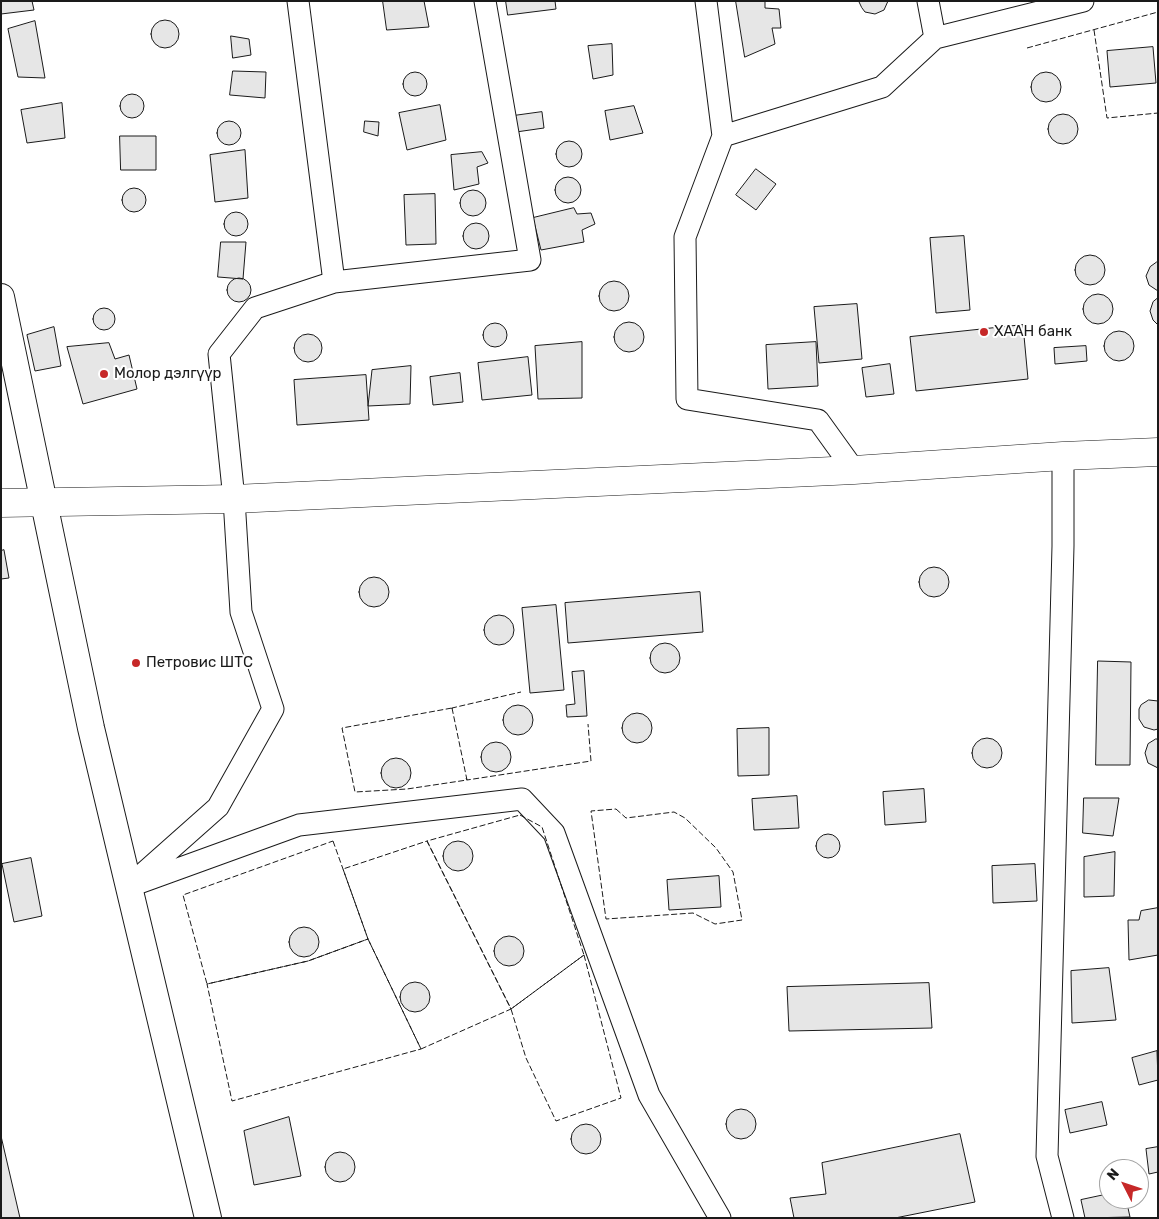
<!DOCTYPE html>
<html>
<head>
<meta charset="utf-8">
<style>
	body { margin:0 }
	#map { position:relative; width:1159px; height:1219px; overflow:hidden; background:#fff; font-family:Rubik,sans-serif }
	canvas { display:block }
	.frame { position:absolute; inset:0; border:2px solid #1a1a1a; pointer-events:none }
	.north { position:absolute; left:1099px; top:1159px; width:50px; height:50px; box-sizing:border-box; background:#fff; border:1px solid #a3a3a3; border-radius:50%; rotate:311deg; font-size:14px; font-weight:700; line-height:20px; text-align:center; color:#1a1a1a }
	.north::after { content:''; display:block; margin:auto; width:18px; height:22px; background:#c62828; clip-path:polygon(50% 0,100% 100%,50% 72%,0 100%) }
</style>
</head>
<body>
<div id="map">
<canvas width="1159" height="1219"></canvas>
<div class="frame"></div>
<div class="north">N</div>
</div>
<script>
const g = document.querySelector('canvas').getContext('2d');
g.lineJoin = 'round';
function fillPath(path, color) { g.fillStyle = color; g.fill(path, 'evenodd'); }
function strokePath(path, color, width, dash) { g.strokeStyle = color; g.lineWidth = width; g.lineCap = dash ? 'butt' : 'round'; g.setLineDash(dash || []); g.stroke(path); }
function drawText(font, color, halo, rows, align = 'center') {
  g.font = font + ' Rubik,sans-serif'; g.lineWidth = 4; g.setLineDash([]); g.textBaseline = 'middle'; g.strokeStyle = halo; g.fillStyle = color; for (const [text, x, y, turn = 0] of rows) {
    g.save(); g.translate(x, y); g.rotate((+turn || 0) * Math.PI / 180); g.textAlign = isNaN(turn) ? turn : align; if (halo) g.strokeText(text, 0, 0); g.fillText(text, 0, 0); g.restore();
  }
}
const building = new Path2D(`
	M1,1H32L34,10L1,14Z
	M383,1H424L429,27L387,30Z
	M506,1H555L556,9L508,15Z
	M736,1H765V8L779,9L781,28H772L775,44L745,57Z
	M859,1H888L884,10L875,14L865,12L862,8Z
	M151 34a14 14 0 1 1 28 0a14 14 0 1 1-28 0Z
	M35,21L45,78L18,77L8,29Z
	M231,36L249,39L251,55L233,58Z
	M612,44L613,75L593,79L588,46Z
	M1153,47L1156,83L1110,87L1107,51Z
	M233,71L266,72L265,98L230,95Z
	M403 84a12 12 0 1 1 24 0a12 12 0 1 1-24 0Z
	M1031 87a15 15 0 1 1 30 0a15 15 0 1 1-30 0Z
	M120 106a12 12 0 1 1 24 0a12 12 0 1 1-24 0Z
	M62,103L65,138L27,143L21,110Z
	M440,105L446,140L407,150L399,113Z
	M634,106L643,133L610,140L605,111Z
	M542,112L544,128L516,132L513,116Z
	M1048 129a15 15 0 1 1 30 0a15 15 0 1 1-30 0Z
	M365,121L379,122L378,136L364,132Z
	M217 133a12 12 0 1 1 24 0a12 12 0 1 1-24 0Z
	M120,136H156V170H121Z
	M556 154a13 13 0 1 1 26 0a13 13 0 1 1-26 0Z
	M245,150L248,198L215,202L210,155Z
	M482,152L488,163L477,167L479,184L454,190L451,155Z
	M756,169L776,184L756,210L736,195Z
	M555 190a13 13 0 1 1 26 0a13 13 0 1 1-26 0Z
	M122 200a12 12 0 1 1 24 0a12 12 0 1 1-24 0Z
	M460 203a13 13 0 1 1 26 0a13 13 0 1 1-26 0Z
	M435,194L436,244L406,245L404,195Z
	M574,208L577,214L591,213L595,224L582,230L584,242L541,250L533,218Z
	M224 224a12 12 0 1 1 24 0a12 12 0 1 1-24 0Z
	M463 236a13 13 0 1 1 26 0a13 13 0 1 1-26 0Z
	M964,236L970,310L936,313L930,238Z
	M221,242H246L243,279L218,277Z
	M1075 270a15 15 0 1 1 30 0a15 15 0 1 1-30 0Z
	M1157,262H1158V291L1149,285L1146,276L1150,267Z
	M227 290a12 12 0 1 1 24 0a12 12 0 1 1-24 0Z
	M599 296a15 15 0 1 1 30 0a15 15 0 1 1-30 0Z
	M1083 309a15 15 0 1 1 30 0a15 15 0 1 1-30 0Z
	M1158,298V325L1153,320L1150,311L1153,302Z
	M857,304L862,359L819,363L814,307Z
	M93 319a11 11 0 1 1 22 0a11 11 0 1 1-22 0Z
	M614 337a15 15 0 1 1 30 0a15 15 0 1 1-30 0Z
	M483 335a12 12 0 1 1 24 0a12 12 0 1 1-24 0Z
	M1023,325L1028,379L916,391L910,337Z
	M54,327L61,366L35,371L27,335Z
	M1104 346a15 15 0 1 1 30 0a15 15 0 1 1-30 0Z
	M294 348a14 14 0 1 1 28 0a14 14 0 1 1-28 0Z
	M582,342V398L538,399L535,346Z
	M816,342L818,386L768,389L766,345Z
	M109,343L115,359L129,355L137,389L83,404L67,347Z
	M1086,346L1087,361L1055,364L1054,348Z
	M528,357L532,395L482,400L478,363Z
	M890,364L894,394L866,397L862,368Z
	M411,366L410,404L368,406L372,370Z
	M460,373L463,402L433,405L430,377Z
	M366,375L369,420L297,425L294,380Z
	M4,550L9,578L1,579V551Z
	M919 582a15 15 0 1 1 30 0a15 15 0 1 1-30 0Z
	M359 592a15 15 0 1 1 30 0a15 15 0 1 1-30 0Z
	M700,592L703,632L568,643L565,603Z
	M556,605L564,690L530,693L522,608Z
	M484 630a15 15 0 1 1 30 0a15 15 0 1 1-30 0Z
	M650 658a15 15 0 1 1 30 0a15 15 0 1 1-30 0Z
	M1098,661L1131,662L1130,765H1096Z
	M584,671L587,716L567,717L566,705L575,704L572,672Z
	M1149,700L1158,701V729L1154,730L1144,727L1139,719V709L1141,705Z
	M503 720a15 15 0 1 1 30 0a15 15 0 1 1-30 0Z
	M622 728a15 15 0 1 1 30 0a15 15 0 1 1-30 0Z
	M769,728V775L738,776L737,729Z
	M972 753a15 15 0 1 1 30 0a15 15 0 1 1-30 0Z
	M1156,739H1158V768L1148,763L1145,753L1148,744Z
	M481 757a15 15 0 1 1 30 0a15 15 0 1 1-30 0Z
	M381 773a15 15 0 1 1 30 0a15 15 0 1 1-30 0Z
	M924,789L926,822L885,825L883,792Z
	M797,796L799,828L754,830L752,799Z
	M1084,798H1119L1113,836L1083,833Z
	M816 846a12 12 0 1 1 24 0a12 12 0 1 1-24 0Z
	M443 856a15 15 0 1 1 30 0a15 15 0 1 1-30 0Z
	M1115,852L1114,896L1084,897V857Z
	M31,858L42,916L14,922L2,864Z
	M1035,864L1037,901L993,903L992,866Z
	M719,876L721,907L669,910L667,880Z
	M1158,908V955L1129,960L1128,920H1139L1141,911Z
	M289 942a15 15 0 1 1 30 0a15 15 0 1 1-30 0Z
	M494 951a15 15 0 1 1 30 0a15 15 0 1 1-30 0Z
	M1109,968L1116,1020L1072,1023L1071,971Z
	M400 997a15 15 0 1 1 30 0a15 15 0 1 1-30 0Z
	M929,983L932,1028L789,1031L787,987Z
	M1157,1051L1158,1080L1139,1085L1132,1058Z
	M1102,1102L1107,1125L1070,1133L1065,1110Z
	M726 1124a15 15 0 1 1 30 0a15 15 0 1 1-30 0Z
	M289,1117L301,1176L254,1185L244,1131Z
	M571 1139a15 15 0 1 1 30 0a15 15 0 1 1-30 0Z
	M960,1134L975,1202L895,1218H794L790,1198L826,1194L822,1163Z
	M1,1136L20,1218H1Z
	M1158,1147V1172L1149,1174L1146,1149Z
	M325 1167a15 15 0 1 1 30 0a15 15 0 1 1-30 0Z
	M1109,1194V1199H1126L1130,1217L1085,1218L1081,1200Z`);
fillPath(building, '#e6e6e6');
strokePath(building, '#1a1a1a', 1);
const minor = new Path2D(`
	M298,1L334,282L530,260L485,1
	M706,1L723,136L882,87L935,38L928,1
	M935,38L1083,1
	M723,136L685,237L687,399L818,420L854,470
	M138,878L218,807L273,709L241,612L234,499L219,354L255,308L334,282
	M128,887L299,825L522,799L554,833L649,1095L720,1218
	M1063,1218L1047,1156L1063,546V456`);
const tertiary = new Path2D(`
	M1,297L91,728L208,1218`);
const trunk = new Path2D(`
	M1,503L234,499L854,470L1063,456L1158,452`);
strokePath(minor, '#1a1a1a', 23);
strokePath(tertiary, '#1a1a1a', 28);
strokePath(trunk, '#1a1a1a', 29);
strokePath(minor, '#fff', 21);
strokePath(tertiary, '#fff', 26);
strokePath(trunk, '#fff', 28);
strokePath(new Path2D(`
	M1094,30L1107,118L1158,113
	M1027,48L1158,12
	M452,708L467,780L407,789L355,792L342,728Z
	M452,709V708L521,692
	M466,778L467,780L591,761L588,724
	M616,809L626,818L674,812L685,818L716,848L733,872L742,920L715,924L693,913L606,919L591,811Z
	M520,815L542,827L584,955L511,1009L427,841Z
	M333,841L368,939L308,961L207,984L183,895Z
	M427,841L511,1009L421,1049L368,939L343,869Z
	M368,939L421,1049L232,1101L207,984L308,961Z
	M584,955L621,1098L556,1121L526,1058L511,1009Z`), '#1a1a1a', 1, [6, 2.5]);
for (const [x, y, r, color] of [
	[984,332,5,"#c62828"],
	[104,374,5,"#c62828"],
	[136,663,5,"#c62828"]
]) { const dot = new Path2D(); dot.arc(x, y, r, 0, 2 * Math.PI); g.fillStyle = color; g.fill(dot); strokePath(dot, '#fff', 2); }
drawText('15px', '#1a1a1a', '#fff', [
	["ХААН банк",994,332],
	["Молор дэлгүүр",114,374],
	["Петровис ШТС",146,663]
], 'left');
</script>
</body>
</html>
